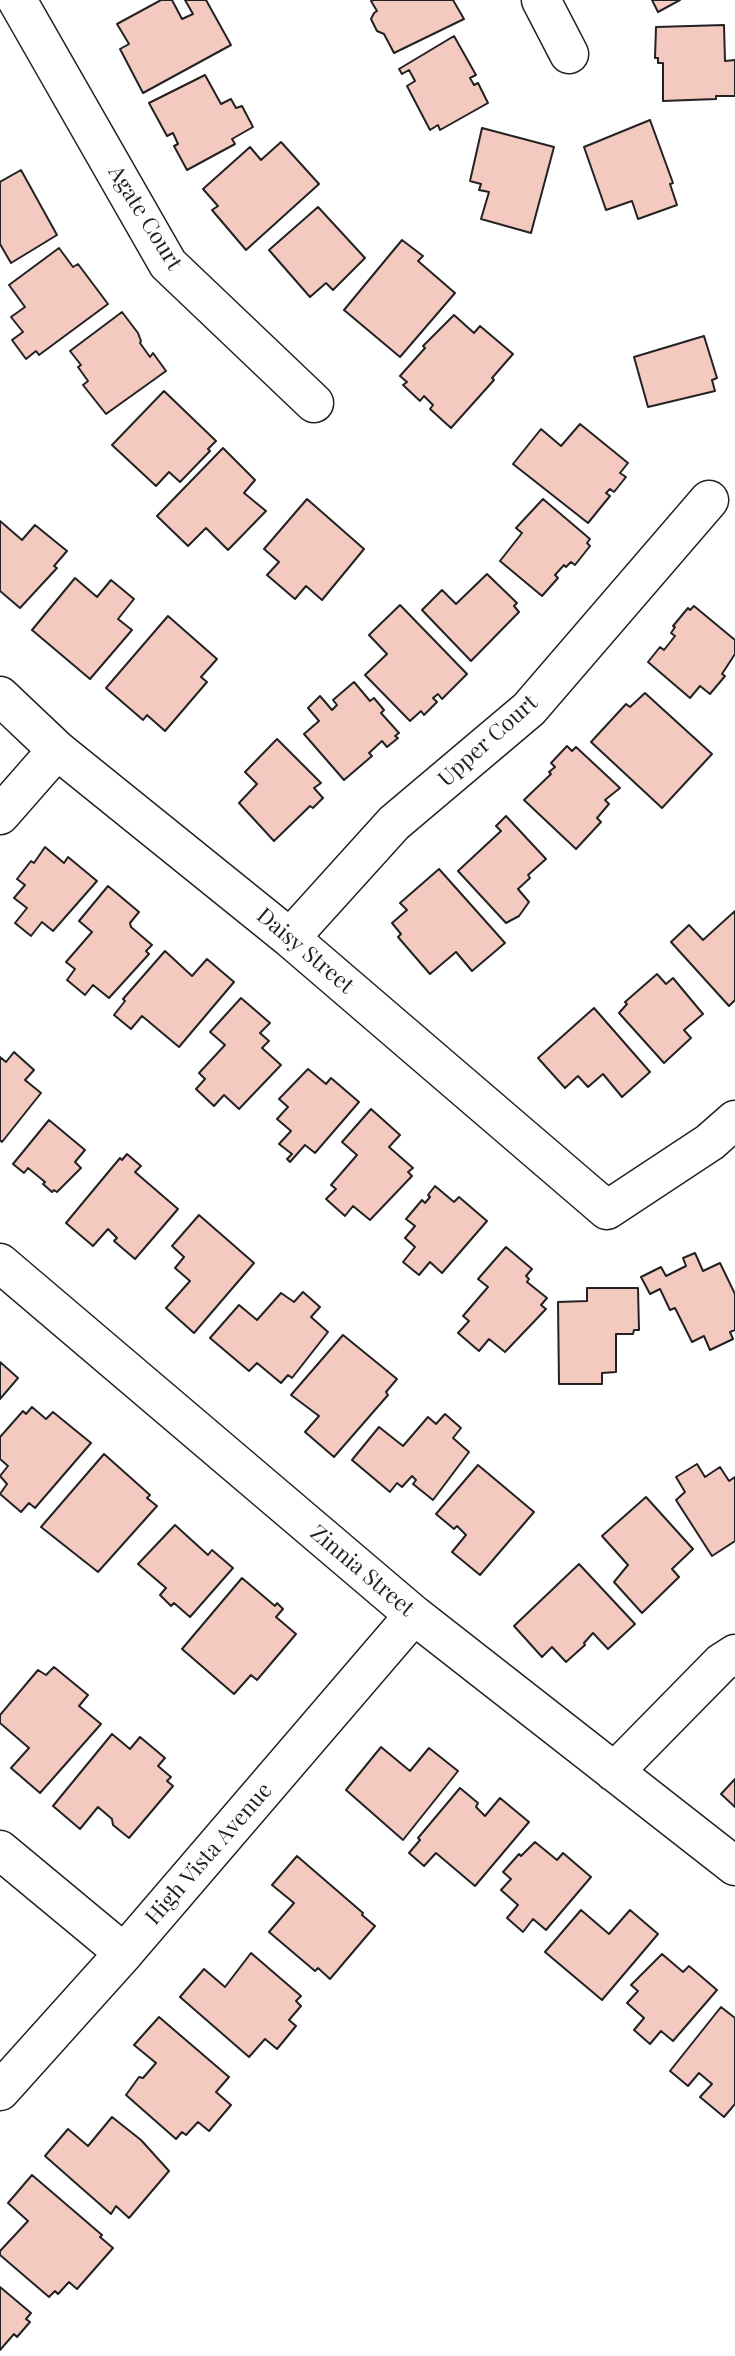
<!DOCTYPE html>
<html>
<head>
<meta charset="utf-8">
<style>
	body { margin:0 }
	canvas { display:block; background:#fff }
</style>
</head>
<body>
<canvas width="735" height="2356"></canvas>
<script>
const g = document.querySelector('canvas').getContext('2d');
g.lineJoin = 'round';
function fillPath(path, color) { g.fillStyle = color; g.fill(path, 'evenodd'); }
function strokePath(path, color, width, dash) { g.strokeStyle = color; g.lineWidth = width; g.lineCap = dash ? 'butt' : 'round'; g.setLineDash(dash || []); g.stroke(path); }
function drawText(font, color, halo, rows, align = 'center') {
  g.font = font + ' "Playfair Display",serif'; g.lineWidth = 6; g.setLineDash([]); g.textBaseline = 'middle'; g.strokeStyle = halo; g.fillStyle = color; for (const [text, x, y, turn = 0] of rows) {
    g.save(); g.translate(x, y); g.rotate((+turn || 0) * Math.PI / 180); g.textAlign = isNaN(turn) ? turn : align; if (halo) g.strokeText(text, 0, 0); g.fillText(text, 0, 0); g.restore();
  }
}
const building = new Path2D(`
	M161,0H172L182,19L193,14L185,0H206L231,45L143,93L120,49L129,44L117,24Z
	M374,0H453L464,19L394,53L384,34L377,31L371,19L374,13L377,11L371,1Z
	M652,0H680L658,12Z
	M724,25L725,61L735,60V96H716V99L663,101V63H658V58H655L656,27Z
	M454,36L476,75L470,78L474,85L478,83L488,103L440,130L438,125L430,130L407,86L415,81L409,70L402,74L399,69Z
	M205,75L221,104L231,99L236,108L242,106L253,127L232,139L235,144L187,170L174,146L178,144L173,133L167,136L149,103Z
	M650,120L673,183L670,184L677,205L638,219L632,201L606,210L584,147Z
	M482,128L554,147L531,233L481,219L489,192L479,190L481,184L470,181Z
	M281,142L319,184L246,250L212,210L218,206L203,189L250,147L261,160Z
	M21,170L57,235L11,263L0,244V182Z
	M318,207L365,258L333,290L326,283L310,297L269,250Z
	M402,240L423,256L418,261L455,293L400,357L344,310Z
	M59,248L73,267L78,264L108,304L39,355L36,351L26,359L12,340L23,332L11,317L25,307L9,285Z
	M122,312L138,333L141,341L140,343L150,357L153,353L166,371L106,414L83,385L88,381L78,367L81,365L70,351Z
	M454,315L474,333L480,326L513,354L492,378L494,380L451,428L430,409L433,405L424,396L420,401L403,385L407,382L400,376L425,348L423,346Z
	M704,336L717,378L712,380L715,391L648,407L634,357Z
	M164,391L216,441L208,449L210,451L180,482L169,472L156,486L112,445Z
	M580,424L628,463L620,473L626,477L614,492L610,489L606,493L610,496L588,523L513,464L541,429L561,446Z
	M223,448L255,480L244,493L266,511L228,550L206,528L188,546L157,516Z
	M307,499L364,549L322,600L306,586L295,599L267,575L279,562L264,549Z
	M543,499L590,539L587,543L590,546L575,565L571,562L566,567L564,565L555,575L558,578L542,596L500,561L522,533L516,528Z
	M0,521L22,540L35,525L67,551L54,566L57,568L20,608L0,591Z
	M487,574L517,603L514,606L519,612L471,661L422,610L442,590L456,604Z
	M75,578L97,597L111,580L134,599L118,619L132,630L90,679L32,630Z
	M400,605L467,674L442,699L438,694L433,698L437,702L424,715L421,711L410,721L365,675L387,654L369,635Z
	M694,606L735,640V654L722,674L725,676L710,694L700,686L690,698L648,662L660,647L664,650L675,636L671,633L675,627L673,626L688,608L690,610Z
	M168,616L217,659L201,677L207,682L165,731L147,715L143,720L106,688Z
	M354,682L370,701L374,698L384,710L381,713L399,733L395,736L398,738L387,747L382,741L369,753L372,756L344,780L304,734L319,721L308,708L320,696L332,710L337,705L333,700Z
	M645,693L712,754L662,808L591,742L626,704L630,707Z
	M277,739L321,783L314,788L323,798L313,808L310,806L274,841L239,803L257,784L245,772Z
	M567,746L572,751L576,747L620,788L605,800L609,804L597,818L601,822L576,849L524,800L551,774L549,772L555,767L551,763Z
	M506,816L546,859L528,875L530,878L518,889L529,902L519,916L506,923L458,871L501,831L496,826Z
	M45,847L64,863L68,857L97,881L53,931L42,922L31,936L15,923L27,908L14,898L25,885L17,879L31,861L34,863Z
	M439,869L505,943L472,971L456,952L430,974L398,937L401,934L392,923L407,910L400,903Z
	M108,886L139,912L130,923L131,927L152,945L146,951L149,954L109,998L93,985L85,995L67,980L75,969L66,962L92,932L79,921Z
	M735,911V1000L729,1006L671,942L689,925L703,940Z
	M165,951L192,976L207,959L234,982L179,1047L142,1016L131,1029L114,1015L125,1001L123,999Z
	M657,974L666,984L673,978L703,1014L684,1030L691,1038L664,1063L619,1013L627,1004L625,1002Z
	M241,998L270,1023L260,1033L269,1041L262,1048L281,1065L239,1109L224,1095L214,1106L196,1089L205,1079L199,1073L225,1045L210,1032Z
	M594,1008L650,1072L622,1097L603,1074L588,1087L578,1076L565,1088L538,1058Z
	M14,1052L34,1070L25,1080L41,1093L2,1142L0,1140V1057L6,1062Z
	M308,1069L326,1084L331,1078L359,1102L315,1153L305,1145L290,1162L287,1159L292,1154L279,1144L291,1131L277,1119L288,1107L279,1099Z
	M371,1109L400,1135L389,1147L413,1168L408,1172L412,1176L370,1220L353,1206L345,1216L326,1199L336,1189L331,1185L357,1155L342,1142Z
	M49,1120L85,1150L75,1162L81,1168L57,1192L54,1190L52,1192L43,1184L45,1182L28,1168L24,1173L13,1164Z
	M127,1154L141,1166L135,1172L178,1209L135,1259L114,1241L117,1238L108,1229L93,1246L66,1223L120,1158L122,1160Z
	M435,1186L454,1202L459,1197L487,1221L442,1273L430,1262L419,1275L403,1262L415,1247L405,1238L415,1226L406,1219L422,1200L425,1203L430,1197L428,1195Z
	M199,1215L254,1263L194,1333L166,1308L190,1281L175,1268L184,1257L172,1246Z
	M506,1247L532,1269L526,1276L529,1279L527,1282L547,1298L541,1305L546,1309L505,1352L489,1339L479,1351L458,1333L469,1321L463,1316L488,1287L478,1279Z
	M695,1253L703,1271L720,1263L735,1294V1330L730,1332L733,1339L710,1350L704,1336L692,1342L675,1308L670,1310L660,1289L650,1294L641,1277L661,1267L666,1276L686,1266L683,1258Z
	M587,1288H638L639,1330H634L633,1334H616V1372L602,1373V1384H559L558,1302L587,1301Z
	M303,1292L320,1307L311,1317L328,1332L292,1378L288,1375L281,1383L257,1363L249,1371L210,1338L239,1305L257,1320L281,1293L294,1302Z
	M343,1335L397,1379L386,1392L388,1395L334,1457L305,1432L319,1416L291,1395Z
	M0,1362L18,1378L0,1399Z
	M32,1407L46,1419L53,1412L91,1443L35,1508L29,1503L21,1512L0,1494L7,1484L0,1476L8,1466L0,1459V1437L23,1411L26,1414Z
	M445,1414L461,1428L453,1438L469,1452L433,1500L413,1484L416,1480L412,1476L402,1487L397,1483L390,1492L352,1460L379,1427L403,1446L428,1417L436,1424Z
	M104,1454L150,1495L147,1498L157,1506L98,1572L41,1527Z
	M697,1464L705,1477L720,1467L729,1481L735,1477V1541L712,1556L676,1500L685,1492L676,1477Z
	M478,1465L534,1512L480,1575L452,1552L466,1535L457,1526L454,1529L436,1514Z
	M646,1497L693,1549L672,1569L679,1577L642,1613L614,1582L628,1565L602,1536Z
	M175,1525L208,1555L212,1550L233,1568L190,1617L174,1603L171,1606L160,1595L166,1588L138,1564Z
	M579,1564L635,1624L608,1649L593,1633L584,1643L585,1645L566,1662L552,1647L542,1657L514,1626Z
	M242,1578L275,1606L277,1603L283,1609L276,1617L296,1634L257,1680L251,1675L234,1694L182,1649Z
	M54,1667L88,1695L79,1706L101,1724L40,1793L11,1768L29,1748L0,1723V1715L38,1670L46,1675Z
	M112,1734L130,1749L140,1737L165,1758L158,1766L171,1777L167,1781L173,1786L129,1838L113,1825L112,1819L98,1807L80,1829L53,1806Z
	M381,1747L410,1771L429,1748L458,1771L403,1840L346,1790Z
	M735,1779V1807L721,1794Z
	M460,1788L478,1803L476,1807L485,1816L500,1798L529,1822L475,1886L436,1853L424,1866L409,1853L420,1840L418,1838Z
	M535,1842L557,1860L563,1853L591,1877L546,1930L533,1919L523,1932L507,1918L518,1905L501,1890L511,1879L503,1872L519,1854L521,1856Z
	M297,1856L363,1913L362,1915L375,1926L330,1979L318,1968L315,1971L269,1932L294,1903L272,1885Z
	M581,1910L609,1934L630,1910L658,1934L602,2000L545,1952Z
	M251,1953L301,1996L296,2001L301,2006L289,2020L296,2026L277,2049L265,2039L249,2057L180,1997L204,1969L225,1987Z
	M662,1954L683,1972L689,1966L717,1990L673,2041L661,2031L650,2044L634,2030L644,2018L627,2003L638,1991L631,1985Z
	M721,2007L735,2018V2104L724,2117L700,2097L712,2084L699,2073L688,2086L670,2071Z
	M159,2017L229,2077L216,2092L231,2105L209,2131L198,2122L186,2135L182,2132L176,2139L126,2095L139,2077L143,2078L156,2063L134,2045Z
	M112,2117L141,2140L169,2171L129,2218L116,2206L111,2214L45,2156L68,2129L88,2146Z
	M32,2175L102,2235L100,2237L113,2248L77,2289L69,2282L58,2294L55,2291L49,2297L0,2255V2251L28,2221L8,2203Z
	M0,2287L31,2313L26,2319L30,2322L17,2337L14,2334L0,2350Z`);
fillPath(building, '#f3c9c0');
strokePath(building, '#222', 2);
const minor = new Path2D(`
	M17,0L168,264L314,403
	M541,0L569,54
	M0,696L57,750L290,938L607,1210L710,1142L735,1120
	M0,815L57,750
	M290,938L394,823L529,709L709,500
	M0,1263L414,1615L735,1866
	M614,1772L721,1663L735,1654
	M0,1850L124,1953
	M0,2091L124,1953L414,1615`);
strokePath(minor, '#222', 41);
strokePath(minor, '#fff', 38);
drawText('22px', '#222', '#fff', [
	["Agate Court",145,218,58],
	["Upper Court",488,741,-42],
	["Daisy Street",305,951,40],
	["Zinnia Street",362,1571,40],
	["High Vista Avenue",209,1854,-49]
]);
</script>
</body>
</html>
